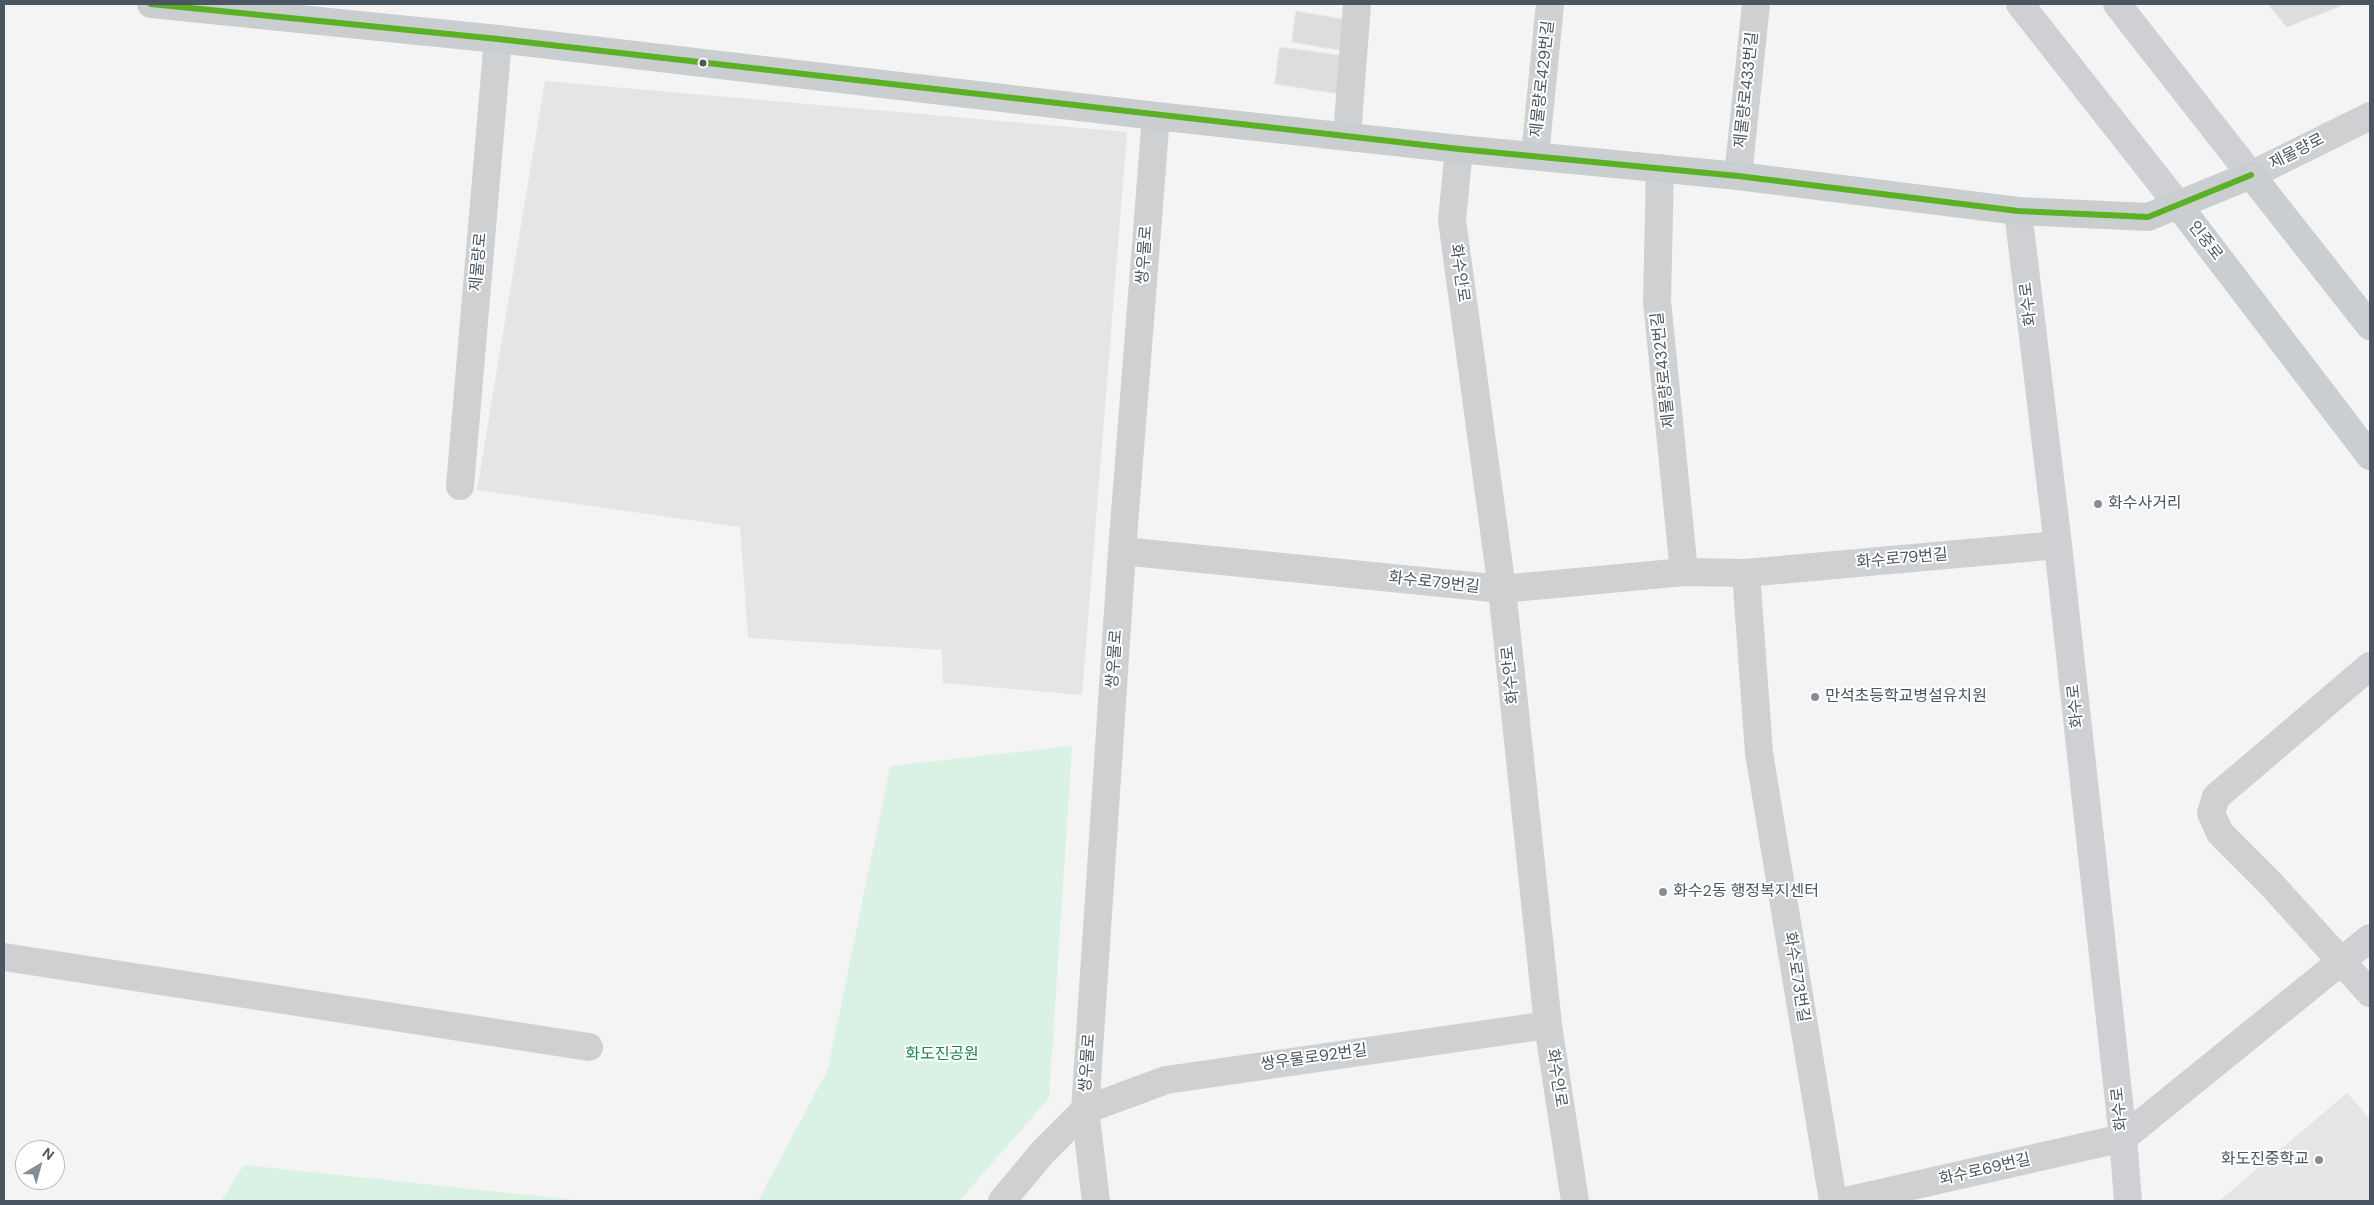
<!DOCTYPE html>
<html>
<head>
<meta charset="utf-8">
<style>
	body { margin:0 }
	#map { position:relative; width:2374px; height:1205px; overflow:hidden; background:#f4f4f4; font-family:"DM Sans",sans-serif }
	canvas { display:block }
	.frame { position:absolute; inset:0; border:5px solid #4a5661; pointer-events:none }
	.north { position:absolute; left:15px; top:1140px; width:50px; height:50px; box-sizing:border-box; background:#fff; border:1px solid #b7bbc0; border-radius:50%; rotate:37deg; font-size:14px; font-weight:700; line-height:20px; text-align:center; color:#4a5661 }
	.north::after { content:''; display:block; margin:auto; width:18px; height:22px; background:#868d94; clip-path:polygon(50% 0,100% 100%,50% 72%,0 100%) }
</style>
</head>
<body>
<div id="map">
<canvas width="2374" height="1205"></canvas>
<div class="frame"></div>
<div class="north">N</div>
</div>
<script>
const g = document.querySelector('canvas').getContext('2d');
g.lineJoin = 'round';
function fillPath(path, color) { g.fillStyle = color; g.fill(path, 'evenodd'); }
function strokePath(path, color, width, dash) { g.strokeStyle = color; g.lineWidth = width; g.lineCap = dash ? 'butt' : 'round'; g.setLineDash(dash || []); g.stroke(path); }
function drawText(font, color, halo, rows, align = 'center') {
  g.font = font + ' "DM Sans","Noto Sans KR",sans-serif'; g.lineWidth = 4; g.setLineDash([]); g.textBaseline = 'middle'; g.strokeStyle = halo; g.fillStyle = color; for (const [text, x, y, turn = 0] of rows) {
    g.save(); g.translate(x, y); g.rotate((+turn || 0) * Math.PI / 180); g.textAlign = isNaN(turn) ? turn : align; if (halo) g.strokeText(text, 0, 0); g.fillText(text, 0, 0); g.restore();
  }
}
fillPath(new Path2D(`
	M545,81L1127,132L1082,695L943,683L942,650L748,638L740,527L477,490Z
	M2347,1093L2370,1119V1201H2219Z`), '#e6e5e6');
fillPath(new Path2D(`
	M1072,746L1049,1098L959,1201H758L828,1069L890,766Z
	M244,1165L585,1201H221Z`), '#d9f2e3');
const building = new Path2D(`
	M2268,4H2346L2287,27Z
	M1296,11L1347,20L1344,51L1292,42Z
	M1280,47L1345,56L1340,94L1275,84Z`);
fillPath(building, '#ddddde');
strokePath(building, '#e5e6e7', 1);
strokePath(new Path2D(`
	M1347,136L1357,4
	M1459,149L1452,220L1502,589L1548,1025L1575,1201
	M1535,155L1550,4
	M1660,168L1657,301L1684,572
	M2251,175L2370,116
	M1738,176L1756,4
	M460,486L498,39
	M1122,551L1502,589L1684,572L1746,573L2058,545
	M1746,573L1759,753L1833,1201
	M2370,666L2216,797L2211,813L2220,833L2270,883L2370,993
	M4,957L589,1047
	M1002,1201L1043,1152L1085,1110L1166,1080L1548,1025
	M1096,1201L1085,1110L1122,551L1156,116
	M1846,1201L2123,1138L2370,938`), '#ced0d2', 28);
strokePath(new Path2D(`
	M2020,4L2179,206
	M2117,4L2251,175
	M2018,211L2058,545L2123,1138L2128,1201`), '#ced0d4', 28);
strokePath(new Path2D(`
	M151,4L498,39L1156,116L1459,149L1738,176L2018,211L2148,217L2251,175L2370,326
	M2179,206L2370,456`), '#caced1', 28);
strokePath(new Path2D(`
	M151,4L498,39L1459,149L1738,176L2018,211L2148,217L2251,175`), '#5bb025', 6);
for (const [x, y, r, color] of [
	[703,63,4.5,"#4a5661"],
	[2098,504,5,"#868d94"],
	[1815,697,5,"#868d94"],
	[1663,892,5,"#868d94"],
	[2319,1160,5,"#868d94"]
]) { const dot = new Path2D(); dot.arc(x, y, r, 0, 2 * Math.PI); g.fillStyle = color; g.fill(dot); strokePath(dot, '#fff', 2); }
drawText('16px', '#4a5661', '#fff', [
	["제물량로429번길",1543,79,-84],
	["제물량로433번길",1747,90,-84],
	["제물량로",2297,152,-27],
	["인중로",2205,241,52],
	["쌍우물로",1145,255,-86],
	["제물량로",479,262,-85],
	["화수안로",1459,273,82],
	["화수로",2029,304,-97],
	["제물량로432번길",1664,370,-96],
	["화수로79번길",1902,559,-5],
	["화수로79번길",1434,583,6],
	["쌍우물로",1115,659,-86],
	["화수안로",1511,675,-96],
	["화수로",2076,706,-96],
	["화수로73번길",1796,977,81],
	["쌍우물로92번길",1314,1058,-8],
	["쌍우물로",1088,1063,-86],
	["화수안로",1556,1078,81],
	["화수로",2120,1109,-96],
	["화수로69번길",1985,1170,-13]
]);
drawText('16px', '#4a5661', '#fff', [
	["화수사거리",2108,504],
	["만석초등학교병설유치원",1825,697],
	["화수2동 행정복지센터",1673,892],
	["화도진중학교",2309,1160,"right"]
], 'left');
drawText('16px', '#17864f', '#fff', [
	["화도진공원",942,1055]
]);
</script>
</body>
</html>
